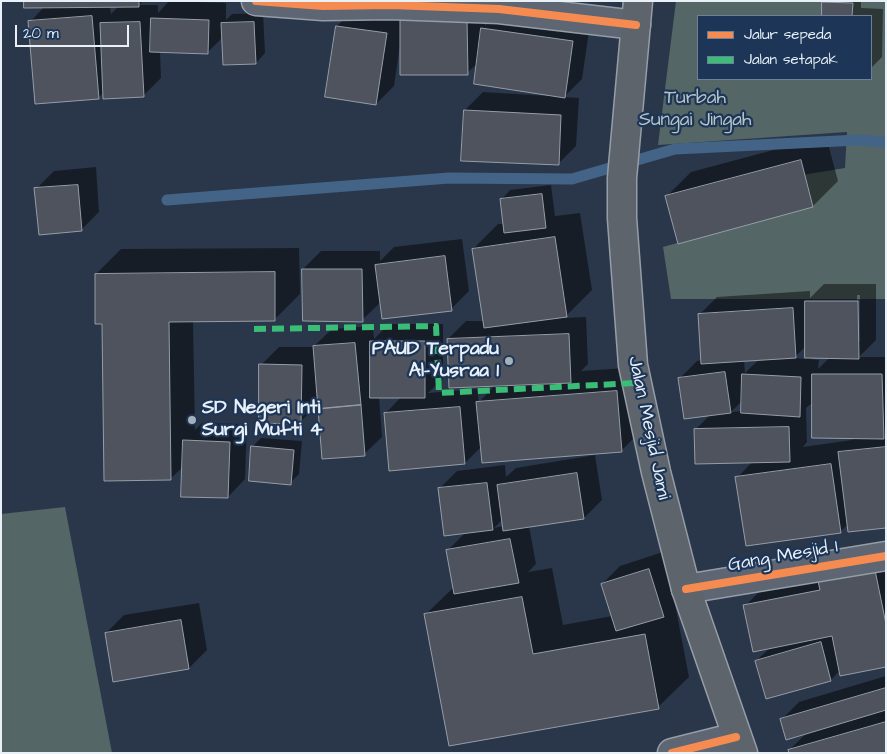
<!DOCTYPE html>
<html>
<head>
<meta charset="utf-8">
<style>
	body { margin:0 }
	#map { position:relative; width:887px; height:754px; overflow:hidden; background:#2a374a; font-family:"Architects Daughter",sans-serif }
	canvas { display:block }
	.frame { position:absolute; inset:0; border:2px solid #e8f1f8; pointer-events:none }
	.legend { position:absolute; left:697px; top:15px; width:175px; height:65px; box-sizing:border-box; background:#1d3557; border:1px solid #6e8097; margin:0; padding:6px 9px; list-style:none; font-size:15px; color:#e8f1f8 }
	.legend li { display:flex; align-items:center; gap:10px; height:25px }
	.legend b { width:25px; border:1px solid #6e8097 }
	.scale { position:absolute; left:15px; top:25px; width:114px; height:22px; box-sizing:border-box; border:2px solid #e8f1f8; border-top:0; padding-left:6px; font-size:15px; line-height:18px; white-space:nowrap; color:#e8f1f8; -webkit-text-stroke:4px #1d3557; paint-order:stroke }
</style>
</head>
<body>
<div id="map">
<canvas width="887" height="754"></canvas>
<div class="frame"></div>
<ul class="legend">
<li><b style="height:6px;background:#f68b52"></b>Jalur sepeda</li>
<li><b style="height:6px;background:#3abd76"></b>Jalan setapak</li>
</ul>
<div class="scale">20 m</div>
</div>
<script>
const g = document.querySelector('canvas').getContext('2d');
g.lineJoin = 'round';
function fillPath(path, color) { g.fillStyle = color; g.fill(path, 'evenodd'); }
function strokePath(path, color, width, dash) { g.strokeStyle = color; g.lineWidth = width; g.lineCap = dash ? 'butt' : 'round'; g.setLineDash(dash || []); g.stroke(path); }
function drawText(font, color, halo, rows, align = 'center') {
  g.font = font + ' "Architects Daughter",sans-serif'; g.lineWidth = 4.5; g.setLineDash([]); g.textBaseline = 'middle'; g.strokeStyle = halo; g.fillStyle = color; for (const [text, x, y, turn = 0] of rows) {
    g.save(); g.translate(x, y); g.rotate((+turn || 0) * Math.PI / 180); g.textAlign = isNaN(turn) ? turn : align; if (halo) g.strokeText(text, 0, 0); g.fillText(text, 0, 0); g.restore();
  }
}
fillPath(new Path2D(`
	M676,1H886V299H671L663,247L741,225L802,175L845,168L847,132L658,145ZM698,16H871V79H698Z
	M65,507L112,753H1V514Z`), '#546766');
fillPath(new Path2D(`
	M26,1H143L139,5H158V13L169,1L226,3V20L232,14L263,13L265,53L256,63L223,37L207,53L160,51L161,78L143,96L104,92L98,98L30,22L44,7ZM110,6H119L111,14Z
	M463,1H571L564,8L485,2V26L500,11L590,24L582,79L564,97L579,98L576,146L558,164L465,110L483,92L549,96V94L478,63L467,73L400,45L394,86L376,104L337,26L355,8Z
	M825,1H861V8L883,9L882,57L871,68V16H823Z
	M826,136L838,181L813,206L666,197L691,172Z
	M96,167L99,212L81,230L36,189L54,171Z
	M551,185L555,216L580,213L592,290L564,318L586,317L588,364L581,371L641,367L646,426L621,451L481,447L465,463L385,414L401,397H379L382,437L364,454L319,404L300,422L261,365L279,347H313L332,329L373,326L374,339L389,324H443V379L428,393L477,389L479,402L495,385L448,339L466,321H484L473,249L498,224H504L501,200L510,190Z
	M462,239L469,291L451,309L381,302L362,320L303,269L321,251H380V261L394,247Z
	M299,248L300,294L275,319L193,320L195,430L202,423L247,424L245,479L228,497L184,466L170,479L103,323L96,274L121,249Z
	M824,284H876V340L859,357H886V527L848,524L840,532L737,478L753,461L695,430L711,414L679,379L697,361L702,360L699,315L717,297L810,291V298ZM857,295H860V341H857ZM806,346V359L794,358ZM810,357H830L818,369L819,360L810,359ZM760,359L752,366L745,373L744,360ZM743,400L742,411L731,412ZM813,402L855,437L852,440L803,447L807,442L806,408Z
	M261,438L302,441L299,474L290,483L252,447Z
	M595,455L602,500L584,518L529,526L536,564L528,572L552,568L563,625L612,616L602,584L620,566L666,551L681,598L675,604L689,677L658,707L425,615L454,587L447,551L466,532L439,489L457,471L505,465L506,477L516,468ZM503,519L504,526L494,528Z
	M886,544V665L840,670L831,680L767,697L756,661L770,648L745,606L770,581Z
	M199,603L207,650L189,668L106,633L124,615Z
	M886,676V753L789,750L808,732L781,720L799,702Z`), '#0007');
strokePath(new Path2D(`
	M167,200L449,178L572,179L675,149L859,140L886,142`), '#446487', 11);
const building = new Path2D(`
	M24,1H139V7L24,8Z
	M822,2L853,3L852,16H822Z
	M92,16L99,99L35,104L28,21Z
	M151,18L209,20L208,54L150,52Z
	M467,19L468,75H400V20Z
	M140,22L144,97L103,99L100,23Z
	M254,22L256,64L223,65L221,23Z
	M336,26L387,33L376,105L325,97Z
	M481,28L573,41L565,98L474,84Z
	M464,110L561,115L559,165L461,161Z
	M801,160L813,207L678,244L665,196Z
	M78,185L82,231L39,235L34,188Z
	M542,194L546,228L504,233L500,199Z
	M555,237L567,317L484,328L472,249Z
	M445,256L452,311L382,319L375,265Z
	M302,269H362L363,322L303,321Z
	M275,272V321L169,322L171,480L104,481L102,324H95V274Z
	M805,301H858L859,359L805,358Z
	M793,308L796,358L701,364L698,314Z
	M569,334L571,383L449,388L447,339Z
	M370,341H425V398H370Z
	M355,343L361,405L318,409L313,346Z
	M259,364L302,365L301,424L259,423Z
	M725,372L731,413L684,419L678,378Z
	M742,374L801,377L800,417L741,413Z
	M812,374H882L884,439L812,438Z
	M617,391L622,452L482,463L476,402Z
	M361,405L365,456L322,459L318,409Z
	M460,407L465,464L389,471L384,413Z
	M789,427L790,462L695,464L694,429Z
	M183,440L230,442L228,498L181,497Z
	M251,446L294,450L291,485L249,481Z
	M886,447V528L848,532L838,452Z
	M831,464L841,533L746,546L735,477Z
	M577,473L584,519L503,531L497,485Z
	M487,483L493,530L444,536L438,488Z
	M510,539L519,583L454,594L446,550Z
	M874,565L886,624V667L840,676L832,636L753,652L743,605L820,590L817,577Z
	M649,569L664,617L616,631L601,584Z
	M522,597L533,654L645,634L659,709L449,746L424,614Z
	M181,620L189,669L113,682L105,633Z
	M821,642L831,681L766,699L755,661Z
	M886,688V710L786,740L780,719Z
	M886,722V753H789L788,750Z`);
fillPath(building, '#4e535e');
strokePath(building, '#959da7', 1);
const minor = new Path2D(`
	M256,1L323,6L391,5L499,9L636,25
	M686,589L886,556
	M672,753L736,737`);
const major = new Path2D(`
	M638,1L622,178V218L633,365L656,472L686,589L743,753`);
strokePath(minor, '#959da7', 31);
strokePath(major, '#959da7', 31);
strokePath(minor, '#5d6672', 28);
strokePath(major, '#5d646b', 28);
strokePath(new Path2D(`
	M254,329L436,326L439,393L636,383`), '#3abd76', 6, [12, 6]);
strokePath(new Path2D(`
	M256,1L323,6L391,5L499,9L636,25
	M686,589L886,556
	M672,753L736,737`), '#f68b52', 8);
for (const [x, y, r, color] of [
	[509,361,5,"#a6b0bb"],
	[192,420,5,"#a6b0bb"]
]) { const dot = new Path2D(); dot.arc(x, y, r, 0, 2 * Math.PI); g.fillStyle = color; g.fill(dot); strokePath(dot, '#1d3557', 2); }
drawText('19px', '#b7c4c6', '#1d3557', [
	["Turbah",695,99],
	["Sungai Jingah",695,121]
]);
drawText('bold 19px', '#e8f1f8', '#1d3557', [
	["PAUD Terpadu",499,350],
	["Al-Yusraa 1",499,372],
	["SD Negeri Inti",202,409,"left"],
	["Surgi Mufti 4",202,431,"left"]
], 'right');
drawText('19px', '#e8f1f8', '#1d3557', [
	["Jalan Mesjid Jami",648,428,78],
	["Gang Mesjid 1",783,557,-10]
]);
</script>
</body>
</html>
